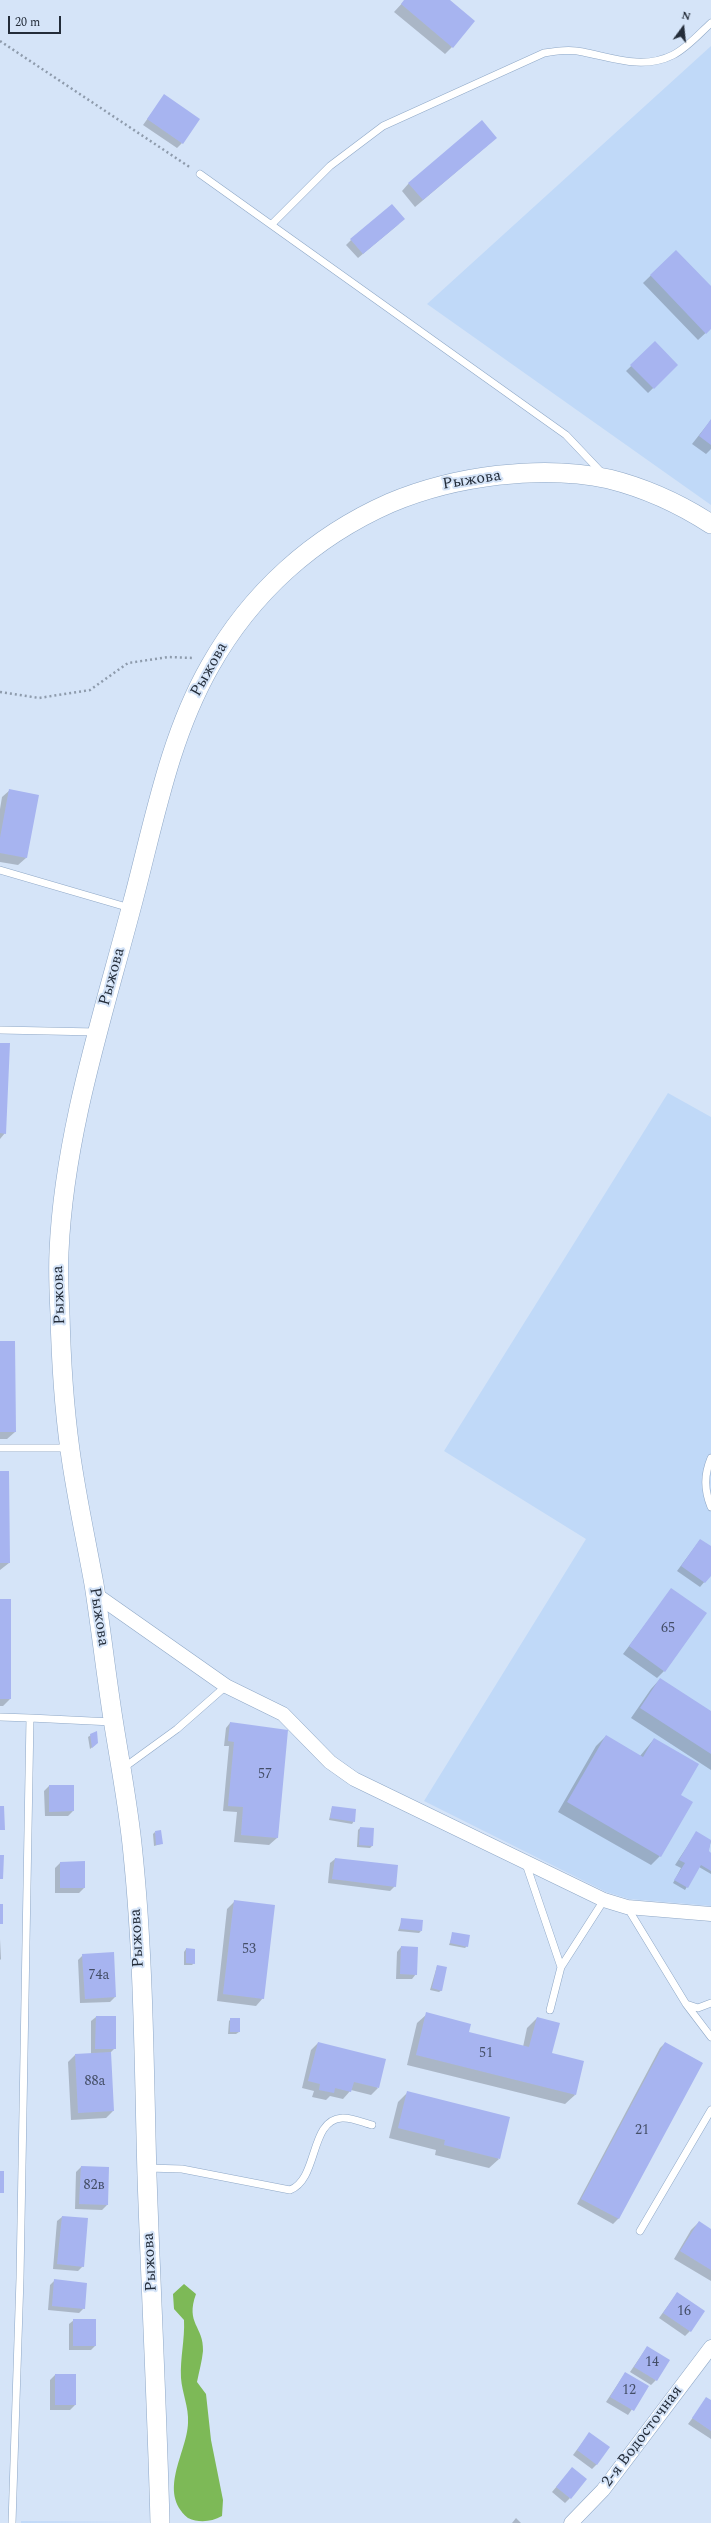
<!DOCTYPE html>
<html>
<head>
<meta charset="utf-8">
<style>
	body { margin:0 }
	#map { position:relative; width:711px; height:2523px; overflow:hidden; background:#d5e4f8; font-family:Spectral,serif }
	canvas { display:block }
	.north { position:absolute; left:663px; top:8px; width:40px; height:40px; -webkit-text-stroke:3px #d5e4f8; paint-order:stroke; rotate:15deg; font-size:11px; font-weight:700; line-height:16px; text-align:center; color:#232c39 }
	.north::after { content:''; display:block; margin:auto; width:14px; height:18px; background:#232c39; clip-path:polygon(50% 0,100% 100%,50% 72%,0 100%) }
	.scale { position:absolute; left:8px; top:16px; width:53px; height:18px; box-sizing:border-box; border:2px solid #232c39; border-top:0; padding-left:5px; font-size:12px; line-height:14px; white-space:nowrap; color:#232c39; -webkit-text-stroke:3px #d5e4f8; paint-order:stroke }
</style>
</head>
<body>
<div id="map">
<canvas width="711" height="2523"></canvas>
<div class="north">N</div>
<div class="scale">20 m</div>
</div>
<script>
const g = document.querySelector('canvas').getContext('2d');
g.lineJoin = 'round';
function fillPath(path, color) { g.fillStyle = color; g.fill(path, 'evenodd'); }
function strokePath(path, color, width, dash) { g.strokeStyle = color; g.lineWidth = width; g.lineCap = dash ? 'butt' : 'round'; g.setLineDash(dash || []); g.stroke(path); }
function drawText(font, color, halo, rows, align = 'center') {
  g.font = font + ' Spectral,serif'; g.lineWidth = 4; g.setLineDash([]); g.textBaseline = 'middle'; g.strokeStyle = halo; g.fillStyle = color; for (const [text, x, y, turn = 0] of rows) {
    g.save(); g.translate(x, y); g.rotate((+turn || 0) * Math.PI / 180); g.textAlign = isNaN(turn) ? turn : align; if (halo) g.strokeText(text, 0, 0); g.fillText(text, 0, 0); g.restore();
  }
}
fillPath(new Path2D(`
	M711,46V505L427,304Z
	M668,1093L711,1117V1906L629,1899L606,1892L424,1801L586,1539L444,1451Z
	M21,2521L145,2522L21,2523Z`), '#c0d9f8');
fillPath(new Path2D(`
	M184,2284L196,2294C185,2324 204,2326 203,2351C202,2361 199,2372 197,2382L206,2394L211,2440L223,2500L222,2516C211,2522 199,2523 188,2518C157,2492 187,2453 188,2423C189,2407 182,2393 181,2378C180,2358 185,2339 184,2320L174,2309L173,2294Z`), '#7db957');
fillPath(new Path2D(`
	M405,0H448L452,47L445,54L394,12Z
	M164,96L182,143L177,148L143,125Z
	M488,145L415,207L402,191L409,183Z
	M399,224L358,258L346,245L351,240Z
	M676,251L711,287V328L698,340L643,283Z
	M655,343L677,365L648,393L626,371Z
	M711,420V449L706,454L692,444Z
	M10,790L26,858L18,865L0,862V809L2,797Z
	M0,1044L5,1133L0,1139Z
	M0,1342L15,1432L7,1439H0Z
	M0,1472L9,1563L0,1570Z
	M700,1540L711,1548V1574L700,1587L677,1571Z
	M672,1589L664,1671L657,1678L623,1654Z
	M0,1600L10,1699L3,1706H0Z
	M660,1679L711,1712V1770L631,1718L651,1689Z
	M230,1723L277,1838L269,1845L234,1842L237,1812L223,1811L229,1746H224L226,1728Z
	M91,1735L95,1745L90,1749L88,1737Z
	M606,1736L640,1756L654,1739L679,1795L660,1856L651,1865L558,1812L596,1746Z
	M49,1786L73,1811L68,1816H45L44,1791Z
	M332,1807L354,1821L352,1824L329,1820Z
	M360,1828L372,1846L370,1848L357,1847L358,1830Z
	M155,1832L161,1844L154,1846L153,1834Z
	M696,1833L711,1841L708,1852L711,1854V1874L699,1867L685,1890L673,1883L681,1868L675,1865Z
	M335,1859L395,1886L390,1891L328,1883L330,1863Z
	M84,1862V1888L79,1893H55V1868L60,1863Z
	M234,1902L263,1998L256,2006L217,2001L227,1909Z
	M402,1919L421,1931L419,1933L398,1931Z
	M453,1933L467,1946L465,1948L449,1945Z
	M0,1939L1,1959L0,1960Z
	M401,1947L416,1974L412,1979H396L397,1952Z
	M186,1949L194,1963L192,1965H184V1952Z
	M83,1955L115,1997L110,2002L80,2003L78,1960Z
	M437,1966L442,1990L439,1992L430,1990Z
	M427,2014L468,2033L523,2047L527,2028L537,2018L551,2054L575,2095L565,2104L407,2065L417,2023Z
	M96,2017H115V2048L110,2053L113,2111L106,2118L71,2120L68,2062L75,2055L91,2054V2021Z
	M231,2019L239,2032L236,2034H228L229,2021Z
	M318,2043L378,2088L371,2095L351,2090L343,2099L330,2096L326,2100L312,2097L314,2091L302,2088L311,2050Z
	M665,2043L702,2063L618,2219L613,2224L577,2204L660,2048Z
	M408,2092L499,2159L489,2168L435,2155L436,2150L389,2138L398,2102Z
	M81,2167L107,2205L102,2210L75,2209L76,2172Z
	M62,2217L87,2219L83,2266L78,2271L53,2269L57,2221Z
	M699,2222L711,2230V2281L674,2259L691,2230Z
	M55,2280L84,2308L79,2313L48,2310L50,2285Z
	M677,2293L690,2331L685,2336L659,2318Z
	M74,2320L95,2346L91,2350H69V2324Z
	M647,2347L656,2380L651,2385L630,2372Z
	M625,2373L648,2386L628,2415L606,2402Z
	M55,2375L75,2405L70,2410H50V2380Z
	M707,2399L711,2402V2439L688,2424Z
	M585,2439L597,2464L592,2469L573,2455Z
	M568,2473L570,2498L565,2503L552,2492Z
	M516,2518L521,2523H512Z`), '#0003');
fillPath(new Path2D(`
	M404,0H450L475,21L453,48L401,4Z
	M164,94L200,119L183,144L147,119Z
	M482,120L497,138L423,200L408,183Z
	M392,204L405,219L363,254L350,239Z
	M676,250L711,286V329L706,334L650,275Z
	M655,341L678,365L654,389L630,365Z
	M711,419V445L699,436Z
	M9,789L39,795L27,858L0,853V838Z
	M0,1043H10L6,1134L0,1133Z
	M0,1341H15L16,1432H0Z
	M0,1471H9L10,1563H0Z
	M700,1539L711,1546V1576L705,1583L681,1566Z
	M671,1588L707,1613L665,1672L629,1646Z
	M0,1599H11V1699H0Z
	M660,1678L711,1711V1754L640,1708Z
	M230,1722L288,1730L278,1838L241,1835L243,1807L228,1806L234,1742L228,1741Z
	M97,1731L98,1743L92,1748L90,1734Z
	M606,1735L643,1757L654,1738L699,1764L681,1795L693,1802L661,1857L567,1802Z
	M49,1785H74V1811L49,1812Z
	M0,1806H4L5,1830H0Z
	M332,1806L356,1809L355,1822L330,1818Z
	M360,1827L374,1828L373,1846L359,1845Z
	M161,1830L163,1844L156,1845L155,1831Z
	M696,1831L711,1840L709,1851L711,1853V1871L701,1865L688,1888L674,1880L685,1863L679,1860Z
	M0,1855H4L3,1879H0Z
	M335,1858L398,1865L396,1887L332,1879Z
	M85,1861V1888H60V1862Z
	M234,1900L275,1905L264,1999L223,1994Z
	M0,1904H3V1924H0Z
	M401,1918L423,1920L422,1931L400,1929Z
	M452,1932L470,1935L468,1947L450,1943Z
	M401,1946L418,1947L417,1975L400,1974Z
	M186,1948L195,1949V1964L186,1963Z
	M114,1952L116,1997L85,1999L82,1954Z
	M437,1965L447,1967L442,1991L432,1988Z
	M426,2012L471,2024L469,2032L529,2047L537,2017L560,2023L552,2053L584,2061L576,2095L416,2055Z
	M96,2016H116V2049H95Z
	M230,2018H240V2032H230Z
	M318,2042L386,2059L379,2088L354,2082L351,2092L335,2088L334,2093L319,2090L320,2084L308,2081Z
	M665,2042L703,2063L619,2219L581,2199Z
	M111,2052L114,2111L78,2113L75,2054Z
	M407,2091L510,2117L500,2159L444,2145L445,2140L398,2128Z
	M81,2166L109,2167L108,2205L79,2204Z
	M0,2171H4V2193H0Z
	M62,2216L88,2218L84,2267L57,2264Z
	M699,2221L711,2229V2270L680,2251Z
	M54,2279L87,2283L85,2309L52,2306Z
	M677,2292L705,2311L691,2332L663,2313Z
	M73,2319H96V2346H73Z
	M647,2346L670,2360L657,2381L634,2367Z
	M625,2372L649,2386L634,2411L610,2397Z
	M55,2374H76V2405H55Z
	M706,2397L711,2400V2431L692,2418Z
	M589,2432L610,2447L597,2465L577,2450Z
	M572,2467L587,2479L571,2499L556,2487Z`), '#a7b4f0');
const lane = new Path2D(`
	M200,174L566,435L602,473
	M272,224L330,166L383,126L544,53C557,51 570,49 583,52C613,58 643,70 673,55C687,48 700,33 711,23
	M0,870L130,908
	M0,1030L96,1032
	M0,1448H70
	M711,1458C704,1475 704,1489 711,1507
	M0,1717L30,1718L20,2278L12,2523
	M30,1718L112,1722
	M122,1769L177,1729L226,1686
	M526,1864L561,1967
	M627,1907L686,2004L698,2008L711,2003
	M686,2004L711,2037
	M550,2010L561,1967L604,1900
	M147,2168L182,2169L290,2190C319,2179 309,2120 342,2118C351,2117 364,2123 372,2125
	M640,2231L711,2110`);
const street = new Path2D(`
	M95,1594L226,1686L283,1714L330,1762L354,1779L604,1900L627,1907L711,1914
	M571,2523L603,2490L711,2347`);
const secondary = new Path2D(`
	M160,2523C157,2407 151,2292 147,2176C144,2069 144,1961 133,1854C129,1809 120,1764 113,1719C106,1674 101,1629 94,1584C86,1540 76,1495 70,1450C64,1406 61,1359 60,1314C59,1294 58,1273 59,1252C64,1133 103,1016 133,901C154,822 169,738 210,666C251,593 313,537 390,503C454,476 541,464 609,479C645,488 680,504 711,524`);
strokePath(lane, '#8ea7c6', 8);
strokePath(street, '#8ea7c6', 15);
strokePath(secondary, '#8ea7c6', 20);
strokePath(new Path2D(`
	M0,41L191,168
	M0,692L39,698L90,690L128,663L168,657L194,658`), '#8e9bac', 2.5, [2, 3]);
strokePath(lane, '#fff', 7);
strokePath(street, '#fff', 14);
strokePath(secondary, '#fff', 19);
drawText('14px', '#444e67', null, [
	["65",668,1629],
	["57",265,1775],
	["53",249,1950],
	["74а",99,1976],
	["51",486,2054],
	["88а",95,2082],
	["21",642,2131],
	["82в",94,2186],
	["16",684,2312],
	["14",652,2363],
	["12",629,2391]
]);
drawText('16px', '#232c39', '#d5e4f8', [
	["Рыжова",472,481,-9],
	["Рыжова",210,670,-61],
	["Рыжова",113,977,-75],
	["Рыжова",60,1295,-92],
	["Рыжова",98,1617,81],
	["Рыжова",138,1938,-93],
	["Рыжова",151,2262,-93],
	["2-я Водосточная",643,2437,-53]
]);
</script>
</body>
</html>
